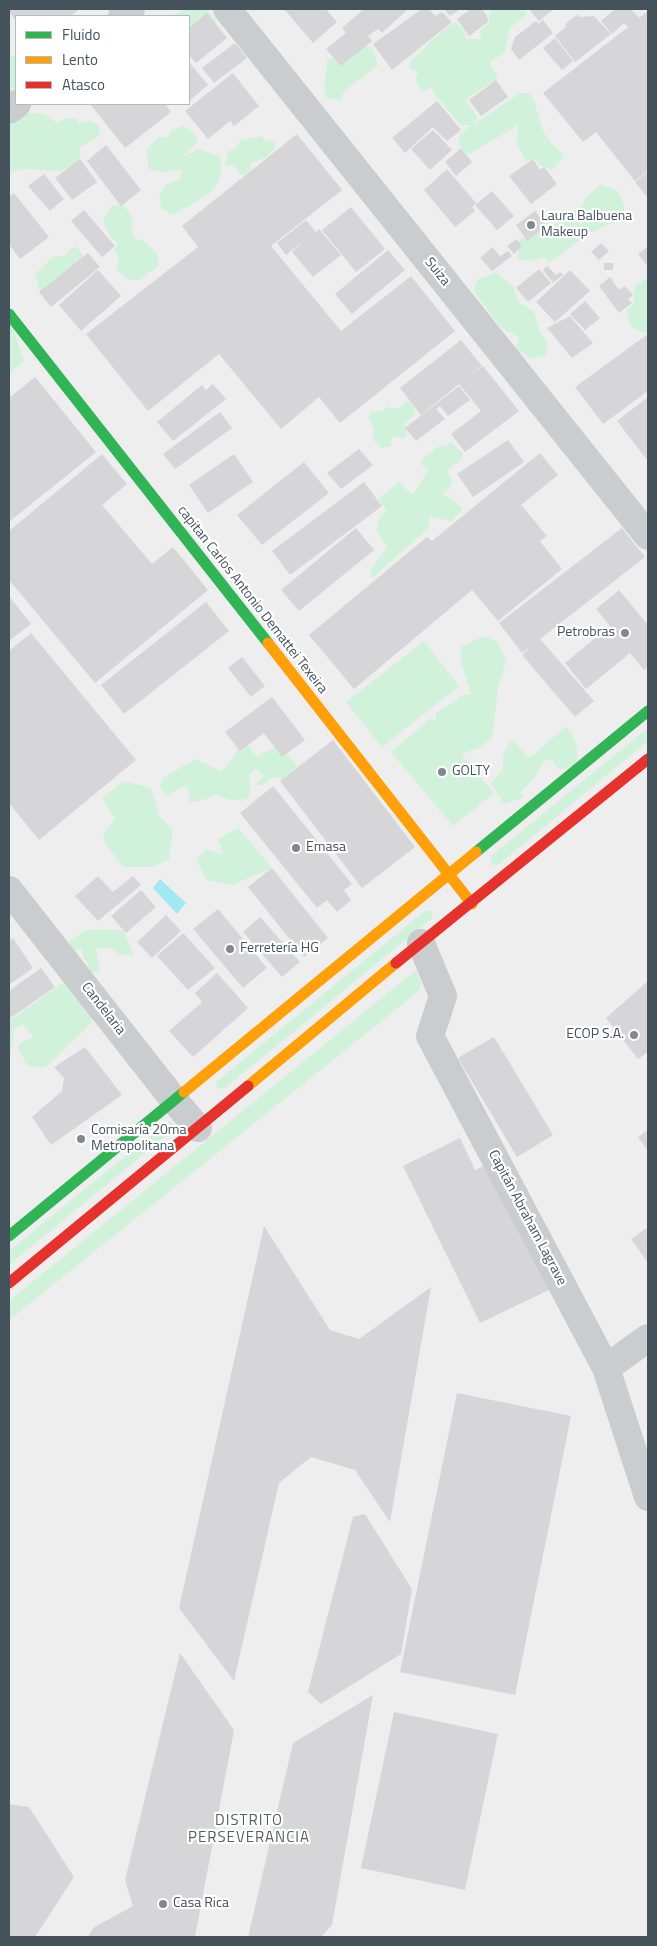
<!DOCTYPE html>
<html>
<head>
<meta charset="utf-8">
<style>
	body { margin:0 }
	#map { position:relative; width:657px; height:1946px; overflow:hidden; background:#efeeee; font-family:"Titillium Web",sans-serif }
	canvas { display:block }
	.frame { position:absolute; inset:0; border:10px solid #44525c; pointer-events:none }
	.legend { position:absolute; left:15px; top:15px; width:175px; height:90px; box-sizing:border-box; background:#fff; border:1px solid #b4babe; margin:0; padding:6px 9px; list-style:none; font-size:15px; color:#44525c }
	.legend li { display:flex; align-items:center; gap:10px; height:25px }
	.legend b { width:25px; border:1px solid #b4babe }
</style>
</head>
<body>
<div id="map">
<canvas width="657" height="1946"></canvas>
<div class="frame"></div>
<ul class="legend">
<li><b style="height:6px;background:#30b455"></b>Fluido</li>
<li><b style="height:6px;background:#ff9f0a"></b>Lento</li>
<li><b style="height:6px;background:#e5322d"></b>Atasco</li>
</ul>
</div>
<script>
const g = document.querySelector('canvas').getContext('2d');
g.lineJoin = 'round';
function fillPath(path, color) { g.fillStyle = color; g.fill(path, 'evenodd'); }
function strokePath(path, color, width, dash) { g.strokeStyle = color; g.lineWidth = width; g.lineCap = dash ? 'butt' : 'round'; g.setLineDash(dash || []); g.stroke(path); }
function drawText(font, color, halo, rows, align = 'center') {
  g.font = font + ' "Titillium Web",sans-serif'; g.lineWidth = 4.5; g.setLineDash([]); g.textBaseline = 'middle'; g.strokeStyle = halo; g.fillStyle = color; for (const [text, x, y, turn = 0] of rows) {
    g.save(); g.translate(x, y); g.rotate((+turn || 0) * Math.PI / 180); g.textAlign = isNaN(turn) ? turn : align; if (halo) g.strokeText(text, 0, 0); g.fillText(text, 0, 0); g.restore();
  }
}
fillPath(new Path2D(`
	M181,9H206L217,21L206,34L192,35L189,38V16H173L182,11Z
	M490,9H525L527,14L510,28L505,53L489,62L498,78L465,100L478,117L473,125L520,93H530C539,107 538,126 548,139C553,146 560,149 564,157L552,170L540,165L533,158L526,162L516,142L519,124C503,135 485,144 468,155L459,145L460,134L472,125H461L435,95L432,87L421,92L416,80L418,72L411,70L408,65L434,38L455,22L464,30L466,39H482L480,30L489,23Z
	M361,44L372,48L378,65L344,91L341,100L328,99C320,86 328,75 327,60Z
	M9,46L11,56L16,55V104L9,114Z
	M28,113L44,114L57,123L67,118L77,119L78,124L90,121L99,125L100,135L79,148L81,159C75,163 67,170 60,171C45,172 21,164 9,175V118Z
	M184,126L194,134L198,142L179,159L198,149L220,156C228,192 199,199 173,215L162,209L159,195L166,184L181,179L182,170L162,172L149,169L146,151L158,137L167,138L171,130Z
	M261,136L267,141H273L276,147L267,157L251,163V170L242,176L232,164L228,166L225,164L228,152L237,147L241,140Z
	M601,184L618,191L623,203L625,217L588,234L549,263L544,257L531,261L518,260L519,240L531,232L546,235L548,229L583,205L584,200Z
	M122,204L133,217L131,226L135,239L142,240L157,253L159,265L140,280H130L116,270L119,257L114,251L118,243L111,238L103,220L112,206Z
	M77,247L84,257L41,292L38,287L36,273L53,257L65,256L72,248Z
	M496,272L513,286L518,302L534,311L539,330L548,344L546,355L532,359L516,349L519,337L501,328L474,291L477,280Z
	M647,278L648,281V333C633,332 627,323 627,309L634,304L635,286Z
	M9,317L24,361L9,374Z
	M408,401L413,404L415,413L412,418L405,423L407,434L404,438L395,436L391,439V446L382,448L373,440L374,430L369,417L371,412L382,411L386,407L398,409Z
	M449,443H453L455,447L463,453L461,460L447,470L452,480L449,489L442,494L453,499L463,509L451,521L429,516V527L425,531L372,578L371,570L387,547L377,531L380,515L387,511L378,499L399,482L412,495C418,486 426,478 428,468L422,465V459L441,445L445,447Z
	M484,636L498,642L506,661L498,688L492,738L481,747L461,754L494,793L453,826L391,752L431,718L435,723L436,713L463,695L471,694L461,662V647Z
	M424,641L459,686L382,747L346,702Z
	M565,727C577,735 578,750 577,765L560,770L551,759C540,761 541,769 536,776C531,782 526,787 521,792L524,797L504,804L491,783L503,770V756L509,743L514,741L526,756L531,757Z
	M648,728V741L498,865H492L491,856Z
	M243,739L257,757C280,741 280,750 298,766L283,779L273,777L262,786L256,784L263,778V774L255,769L249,775L251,786L248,798C236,802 226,800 216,794L210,798L190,803L188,787L180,788L167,795L160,788L163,778L195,759L222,771L235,756L238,743Z
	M124,781L151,788L159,816L173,830L169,859L152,867H123L105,843L103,833L115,819L102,798Z
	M238,828L272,868L232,885L207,880L196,860L206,849L223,855L218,839Z
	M426,910L431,911L433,917L224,1089L218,1088L216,1082Z
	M85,930H123L134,955C124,955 117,956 111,947L96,949L100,971L92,973L83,956L82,948L70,952V942Z
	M416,970L421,983L419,991L9,1320V1301Z
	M64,982L96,1010L90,1024L48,1065L41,1068L27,1066L18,1047L20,1043L34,1037L23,1024L12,1031L14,1040L9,1058V1021Z
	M167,1122H172L173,1130L9,1265V1251Z`), '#d0f1da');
fillPath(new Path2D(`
	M160,879L186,903L177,914L153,888Z`), '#a0e8f2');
fillPath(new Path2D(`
	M9,9H80L70,16H16V21L9,12Z
	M286,9H326L337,22L313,43L285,10Z
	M364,9L407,10L382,33L378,29L368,36L372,41L341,66L326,49L346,33L342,28Z
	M422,9H429L435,16L442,12L452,22L392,70L373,44Z
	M444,9H460L450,16Z
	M471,9H482L487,16L488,22L469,36L457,19Z
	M529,9H554L539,21Z
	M615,9H631L639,18L648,11V170L635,181L596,132L583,142L543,93L628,27L624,23L612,34L601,21Z
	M207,13L227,38L196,63L189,55V28Z
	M578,14L579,17L594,16L611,34L575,62L555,36L567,26L565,24Z
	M543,20L553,33L519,60L511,49L515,37L536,21L538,24Z
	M555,38L573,61L562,70L543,48Z
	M235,43L247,58L214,83L202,68Z
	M189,62L208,85L189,101Z
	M233,73L259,106L234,126L230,121L208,139L185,111Z
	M496,80L508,97L481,116L469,100Z
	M437,101L461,130L447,141L433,127L405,153L392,138Z
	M90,104H165L171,112L125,148Z
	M433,130L452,150L430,170L411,149Z
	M297,134L342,190L271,246L341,331L411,276L455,331L340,423L319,397L281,429L219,354L148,411L86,334L198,247L182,226Z
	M106,145L141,190L121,206L87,161Z
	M461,148L472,162L456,176L445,162Z
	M80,159L97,182L72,200L55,178Z
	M533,159L540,170L544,167L557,184L531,204L509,176Z
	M447,169L476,203L472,207L475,211L455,227L424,190Z
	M648,171V198L635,182Z
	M44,174L64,199L50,211L28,186Z
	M492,191L514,216L497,230L475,205Z
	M14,193L49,237L20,259L9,244V197Z
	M351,207L385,249L356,272L322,230Z
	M84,210L115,246L102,257L71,221Z
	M535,211L547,226L527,241L516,225Z
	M306,220L316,232L319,229L341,255L313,277L292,252L302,242L286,255L277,243Z
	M516,239L522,246L514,254L507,246Z
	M601,243L609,251L599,260L591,252Z
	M648,246V267L638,254Z
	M492,247L500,256L508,251L512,256L492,271L480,258Z
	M388,250L405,270L352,314L335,294Z
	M88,253L100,267L51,307L39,292Z
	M604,263H613V270H604Z
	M547,266L556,275L560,272L563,275L553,283L543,270Z
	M539,269L551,283L528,302L516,288Z
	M98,270L121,296L81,331L59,305Z
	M570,270L590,291L555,322L536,302Z
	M610,277L619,290L625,286L633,295L628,299L632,303L619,313L599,286Z
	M585,301L600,318L585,330L570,314Z
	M570,316L593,343L572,358L547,328Z
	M648,334V391L603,424L575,387Z
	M461,340L482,366L466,379L483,366L519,411L465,452L451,434L481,411L459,384L421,415L400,388Z
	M35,377L96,452L9,522V398Z
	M213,384L226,399L173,441L157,422L202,385L206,390Z
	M459,386L470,400L448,416L440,406L436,409L445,419L416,441L405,428Z
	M648,397V461L617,421Z
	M220,412L232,428L175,469L163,454Z
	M508,440L524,462L473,497L457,474Z
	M359,449L373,465L341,489L327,473Z
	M540,453L558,475L521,505L547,536L540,541L562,569L498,621L472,590L354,689L309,635L427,537L432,541Z
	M102,454L127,484L102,505L152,564L173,547L208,590L95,683L9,580V531Z
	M234,454L253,482L208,513L189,485Z
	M304,462L329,493L262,545L237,515Z
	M364,482L382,506L290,575L272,551Z
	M356,528L374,550L299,611L281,590Z
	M622,528L645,557L540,639L594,701L575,717L522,655L533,645L522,653L499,623Z
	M619,590L648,625V666L644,670L630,653L586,689L565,663L610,626L596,609Z
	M9,596L31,624L9,641Z
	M206,602L229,631L124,714L101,685Z
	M31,633L136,760L39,840L9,803V651Z
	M242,657L265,686L251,697L228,668Z
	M272,697L305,740L282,757L264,733L240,751L225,732Z
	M333,740L415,847L362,888L280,781Z
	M273,786L352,884L344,890L351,900L337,912L327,900L317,908L240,813Z
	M272,868L328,938L304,957L248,887Z
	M98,876L113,892L133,876L141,885L98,921L75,896Z
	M141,890L156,907L126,933L111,916Z
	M218,909L267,968L243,988L193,929Z
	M166,915L181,931L152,958L137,942Z
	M260,917L300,962L282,977L243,932Z
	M183,933L215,968L188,990L157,956Z
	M13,938L33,968L9,985V941Z
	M41,968L55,987L9,1019V991Z
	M217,973L248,1008L193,1057L169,1031L202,1002L195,993Z
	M648,981V1052L638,1059L606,1018Z
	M494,1037L553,1135L517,1157L458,1058Z
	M85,1047L122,1095L51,1145L32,1117L62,1091L64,1078L54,1067Z
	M648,1130V1151L638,1137Z
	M460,1138L475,1170L490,1163L551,1289L480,1323L403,1166Z
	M264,1226L330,1330L359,1339L431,1287L390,1522L355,1470L311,1457L279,1483L234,1681L179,1608Z
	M648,1227V1263L631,1239Z
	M457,1393L571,1416L515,1695L400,1672Z
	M365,1514L412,1589L401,1654L321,1704L308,1692L353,1517Z
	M180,1653L234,1730L195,1937H88L93,1928L133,1906L125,1880Z
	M373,1695L332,1925L321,1937H248L293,1743Z
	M394,1712L498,1734L465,1890L361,1868Z
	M9,1804L29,1807L74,1877L35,1937H9Z`), '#d6d6d9');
strokePath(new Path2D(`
	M227,9L648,536
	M122,16L131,9
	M9,110L17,104
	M9,890L174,1100L198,1128
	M421,943L443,996L430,1036L606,1368L648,1497
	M606,1368L648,1338`), '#cacdcf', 28);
strokePath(new Path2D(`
	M9,314L268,643
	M476,852L648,711
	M9,1236L184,1092`), '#30b455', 11);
strokePath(new Path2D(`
	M268,643L472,904
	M248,1086L396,963
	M184,1092L476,852`), '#ff9f0a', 11);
strokePath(new Path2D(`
	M396,963L648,759
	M9,1283L248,1086`), '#e5322d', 11);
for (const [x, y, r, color] of [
	[531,225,5,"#80898f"],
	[625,633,5,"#80898f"],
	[442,772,5,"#80898f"],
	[296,848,5,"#80898f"],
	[230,949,5,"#80898f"],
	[634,1035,5,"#80898f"],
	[81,1139,5,"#80898f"],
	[163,1904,5,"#80898f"]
]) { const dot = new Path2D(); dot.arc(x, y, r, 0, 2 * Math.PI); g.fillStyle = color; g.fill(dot); strokePath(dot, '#fff', 2); }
drawText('14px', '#44525c', '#fff', [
	["Laura Balbuena",541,217],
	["Makeup",541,233],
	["Petrobras",615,633,"right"],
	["GOLTY",452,772],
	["Emasa",306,848],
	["Ferretería HG",240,949],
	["ECOP S.A.",624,1035,"right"],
	["Comisaría 20ma",91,1131],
	["Metropolitana",91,1147],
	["Casa Rica",173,1904]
], 'left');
drawText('14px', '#44525c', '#fff', [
	["Suiza",437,272,51],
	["capitan Carlos Antonio Demattei Texeira",252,600,52],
	["Candelaria",103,1009,52],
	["Capitán Abraham Lagrave",527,1218,62]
]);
g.letterSpacing = '1px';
drawText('15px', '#595e63', '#fff', [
	["DISTRITO",249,1821],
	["PERSEVERANCIA",249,1838]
]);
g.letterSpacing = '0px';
</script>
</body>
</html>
